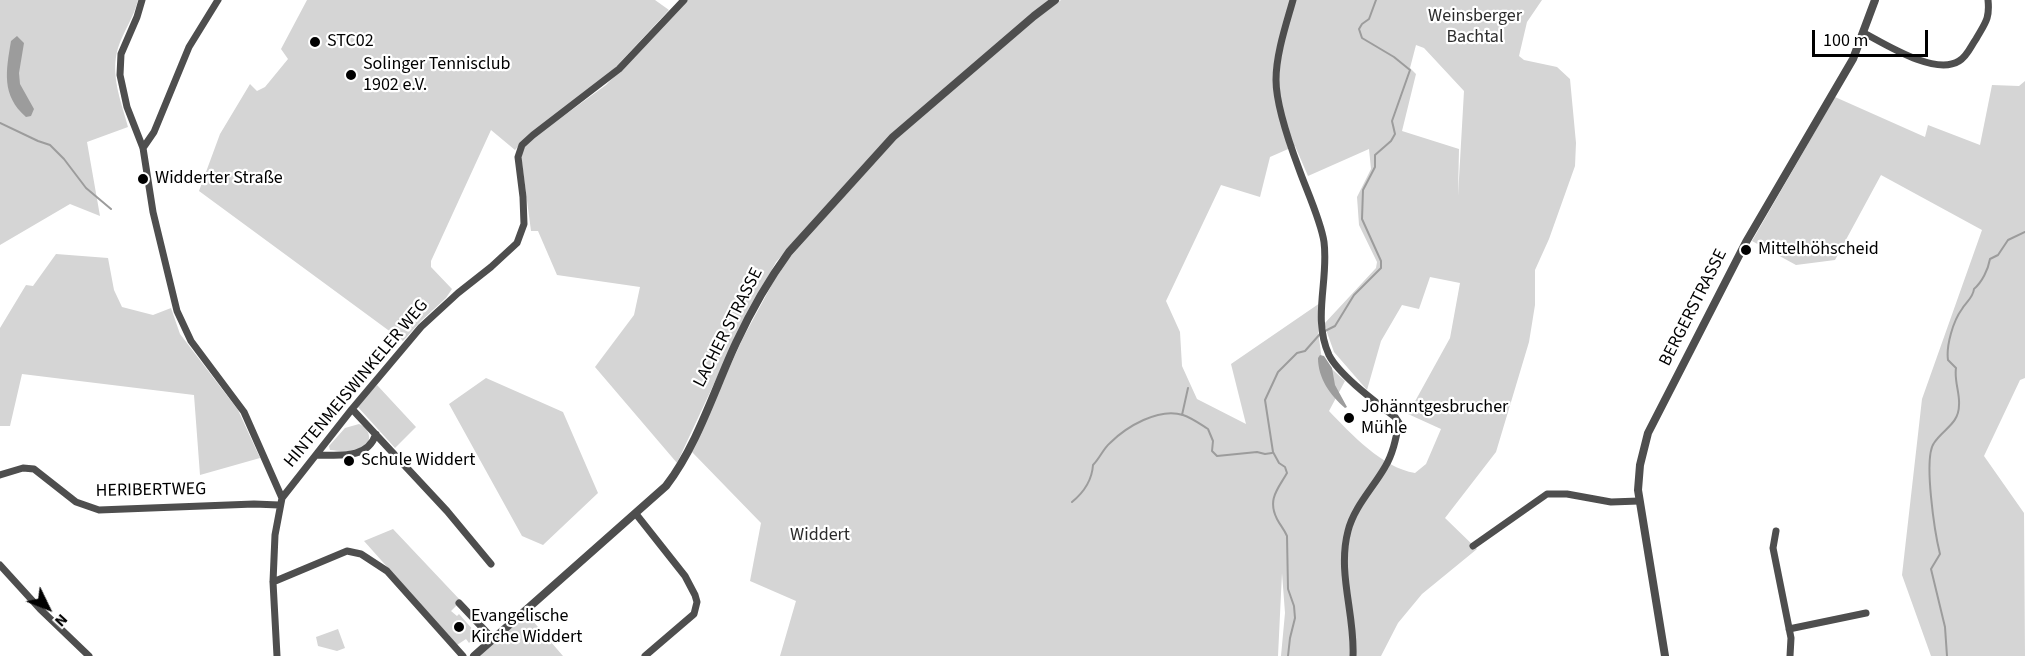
<!DOCTYPE html>
<html>
<head>
<meta charset="utf-8">
<style>
	body { margin:0 }
	#map { position:relative; width:2025px; height:656px; overflow:hidden; background:#fff; font-family:"Source Sans 3",sans-serif }
	canvas { display:block }
	.north { position:absolute; left:18px; top:578px; width:60px; height:60px; -webkit-text-stroke:4px #fff; paint-order:stroke; rotate:133deg; font-size:16px; font-weight:700; line-height:24px; text-align:center; color:#000 }
	.north::after { content:''; display:block; margin:auto; width:21px; height:27px; background:#000; clip-path:polygon(50% 0,100% 100%,50% 72%,0 100%) }
	.scale { position:absolute; left:1812px; top:30px; width:116px; height:27px; box-sizing:border-box; border:3px solid #000; border-top:0; padding-left:8px; font-size:18px; line-height:21px; white-space:nowrap; color:#000; -webkit-text-stroke:4px #fff; paint-order:stroke }
</style>
</head>
<body>
<div id="map">
<canvas width="2025" height="656"></canvas>
<div class="north">N</div>
<div class="scale">100 m</div>
</div>
<script>
const g = document.querySelector('canvas').getContext('2d');
g.lineJoin = 'round';
function fillPath(path, color) { g.fillStyle = color; g.fill(path, 'evenodd'); }
function strokePath(path, color, width, dash) { g.strokeStyle = color; g.lineWidth = width; g.lineCap = dash ? 'butt' : 'round'; g.setLineDash(dash || []); g.stroke(path); }
function drawText(font, color, halo, rows, align = 'center') {
  g.font = font + ' "Source Sans 3",sans-serif'; g.lineWidth = 4.5; g.setLineDash([]); g.textBaseline = 'middle'; g.strokeStyle = halo; g.fillStyle = color; for (const [text, x, y, turn = 0] of rows) {
    g.save(); g.translate(x, y); g.rotate((+turn || 0) * Math.PI / 180); g.textAlign = isNaN(turn) ? turn : align; if (halo) g.strokeText(text, 0, 0); g.fillText(text, 0, 0); g.restore();
  }
}
fillPath(new Path2D(`
	M0,0H138C134,17 123,32 118,48C110,75 121,101 128,127L87,142L100,216L70,204L0,245Z
	M307,0H655L669,10L613,70L531,133L515,150L491,130L431,261V267L452,289L446,298L421,321L403,341L199,191L220,134L250,84L257,91L265,87L288,59L281,49Z
	M688,0H1050L890,135L776,262L739,330L677,463L595,367L634,315L640,287L557,275L538,231H531L521,155L523,149L529,141L606,85Z
	M1061,0H1542L1527,22L1519,56L1524,60L1557,67L1570,79L1576,143L1575,166L1549,239L1535,270V305L1529,342L1496,452L1445,518L1477,549L1422,594L1398,623L1381,656H1281L1285,613L1282,573L1278,656H780L796,601L750,581L761,523L691,451L743,338L782,266L895,140L1036,18ZM1416,45L1424,48L1464,91L1458,196L1459,149L1402,131L1416,74L1410,68ZM1295,146L1308,176L1369,149L1371,169L1357,197L1359,225L1377,262L1376,268L1324,324L1334,352L1367,390L1381,341L1402,305L1419,309L1430,277L1460,283L1450,338L1408,414L1441,429L1426,464L1415,473C1383,468 1351,434 1329,411L1345,381L1322,360L1318,331L1320,303L1231,364L1246,424L1197,399L1182,366L1180,332L1166,301L1221,185L1260,197L1270,157Z
	M2025,81V378L2020,380L1984,456L2024,513L2025,656H1931L1902,575L1922,399L1982,230L1881,175L1835,260L1796,265L1752,241L1835,97L1925,137L1928,125L1980,145L1992,85L2019,86Z
	M56,254L108,258L114,290L122,307L153,315L171,308L180,334L238,410L260,458L200,475L194,395L22,374L10,426H0V328L26,285L33,286Z
	M486,378L563,412L598,493L543,545L522,536L449,404Z
	M377,385L416,427L395,448L357,406Z
	M359,424C371,429 374,444 359,449C352,452 337,451 330,450L329,446L345,428Z
	M393,529L461,601L451,611L457,616L459,614L475,632L471,636L473,639L469,643L466,639L457,645L364,541Z
	M526,613L563,656H480Z
	M338,629L345,648L337,651L318,646L316,637Z`), '#d5d5d5');
fillPath(new Path2D(`
	M17,36L24,43L19,73L20,84L34,109L31,116L26,117C1,95 6,71 11,41Z
	M1320,355L1324,356L1332,368L1335,385L1347,407L1345,408C1330,395 1318,378 1318,358Z`), '#9c9c9c');
strokePath(new Path2D(`
	M0,123L38,141L50,145L64,159L86,188L111,209
	M1325,331L1335,326L1354,295L1381,268V261L1362,219L1363,190L1375,167V155L1391,141L1395,134L1392,121L1410,70L1394,57L1362,38L1359,29L1362,24L1369,19L1376,0
	M1182,415L1188,388
	M1072,502C1083,493 1092,480 1093,465C1100,458 1103,449 1110,443C1126,427 1159,407 1183,415C1192,418 1200,424 1208,429L1213,441L1212,451L1217,456L1257,452L1265,454L1272,453
	M1288,656L1290,638L1295,618L1294,606L1288,589L1287,536C1284,529 1280,525 1277,519C1267,499 1278,489 1287,473L1285,467L1279,463L1273,452L1265,400L1278,372L1297,353L1305,351L1320,334
	M1947,656L1945,627L1931,569L1940,554C1935,534 1923,458 1934,443C1943,429 1959,424 1959,405C1960,393 1954,381 1956,368L1948,360C1946,346 1953,321 1962,309C1966,302 1973,298 1974,289C1982,282 1988,270 1990,259L1998,255L2008,240L2025,232`), '#9c9c9c', 2);
strokePath(new Path2D(`
	M142,0L137,17L121,54L120,75L127,107L143,148L153,212L177,311L191,341L244,412L282,498
	M1293,0C1286,25 1276,54 1276,80C1276,105 1290,145 1299,169C1306,189 1321,221 1324,242C1329,280 1312,318 1329,355C1339,375 1377,403 1395,417L1399,423C1396,438 1393,454 1385,467C1373,488 1354,507 1348,531C1337,573 1355,614 1353,656
	M1864,33C1885,44 1935,76 1959,61C1967,57 1971,46 1976,39C1985,23 1990,19 1988,0
	M143,148L154,132L189,47L218,0
	M352,409L447,511L491,564
	M317,455C339,455 367,460 376,434
	M0,475L23,468L34,469L76,502L99,510L254,504L279,505
	M636,514L685,576L695,595L697,602L694,614L645,656
	M1776,531L1773,548L1791,638L1790,656
	M1473,546L1547,494H1567L1611,502L1639,501
	M0,565L40,609L89,656
	M273,582L347,551L361,554L387,571L463,656
	M459,603L493,639
	M1789,629L1866,613
	M277,656L273,582L275,535L282,498L352,409L421,327L458,293L491,267L517,243L524,224L523,197L518,157L522,145L533,135L619,69L684,0`), '#4e4e4e', 7);
strokePath(new Path2D(`
	M474,656L666,486C698,444 714,390 736,343C750,313 770,278 789,252L893,137L1034,16L1055,0
	M1665,656L1638,490L1640,465L1648,433L1746,242L1853,59L1875,0`), '#4e4e4e', 8);
for (const [x, y, r, color] of [
	[315,42,6,"#000"],
	[351,75,6,"#000"],
	[143,179,6,"#000"],
	[1746,250,6,"#000"],
	[1349,418,6,"#000"],
	[349,461,6,"#000"],
	[459,627,6,"#000"]
]) { const dot = new Path2D(); dot.arc(x, y, r, 0, 2 * Math.PI); g.fillStyle = color; g.fill(dot); strokePath(dot, '#fff', 2); }
drawText('18px', '#2c2c2c', '#fff', [
	["Weinsberger",1475,17],
	["Bachtal",1475,38],
	["Widdert",820,536]
]);
drawText('18px', '#000', '#fff', [
	["STC02",327,42],
	["Solinger Tennisclub",363,65],
	["1902 e.V.",363,86],
	["Widderter Straße",155,179],
	["Mittelhöhscheid",1758,250],
	["Johänntgesbrucher",1361,408],
	["Mühle",1361,429],
	["Schule Widdert",361,461],
	["Evangelische",471,617],
	["Kirche Widdert",471,638]
], 'left');
drawText('18px', '#000', '#fff', [
	["BERGERSTRASSE",1694,308,-63],
	["LACHER STRASSE",729,328,-63],
	["HINTENMEISWINKELER WEG",357,384,-50],
	["HERIBERTWEG",151,491,-1]
]);
</script>
</body>
</html>
